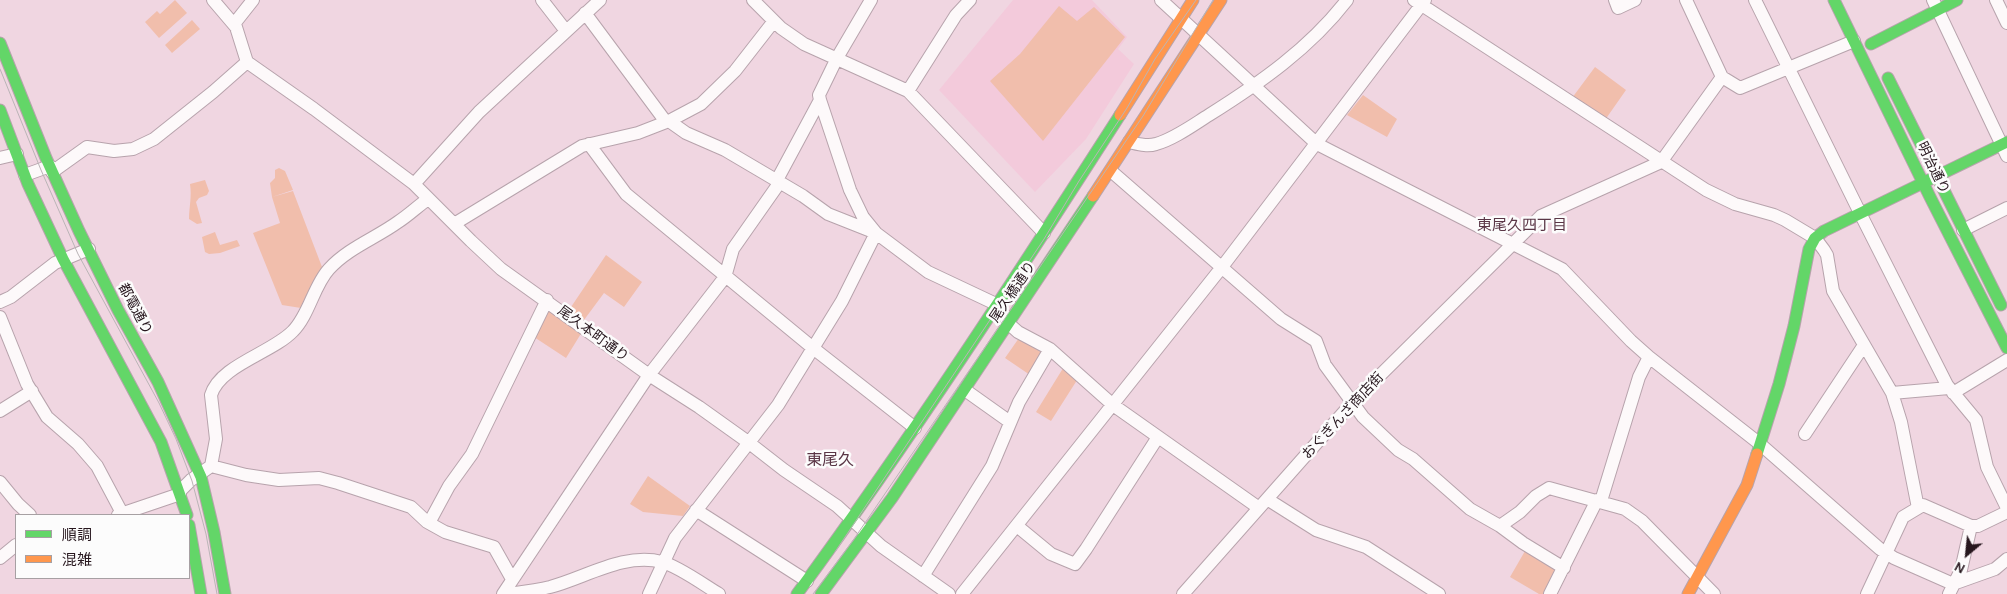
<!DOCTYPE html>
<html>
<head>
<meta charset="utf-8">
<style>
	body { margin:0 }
	#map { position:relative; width:2007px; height:594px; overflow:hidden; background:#f0d6e1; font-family:Karla,"Noto Sans JP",sans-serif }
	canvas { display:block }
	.legend { position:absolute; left:15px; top:514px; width:175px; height:65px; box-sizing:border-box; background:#fcfcfc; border:1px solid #a7a0a3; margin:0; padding:6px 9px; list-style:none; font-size:15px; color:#27171e }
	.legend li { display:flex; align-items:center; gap:10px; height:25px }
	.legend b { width:25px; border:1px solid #a7a0a3 }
	.north { position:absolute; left:1942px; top:529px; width:50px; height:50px; -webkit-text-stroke:4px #fcfcfc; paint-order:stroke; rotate:208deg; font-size:14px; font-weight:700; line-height:20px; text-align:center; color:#27171e }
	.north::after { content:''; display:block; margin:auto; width:18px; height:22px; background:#27171e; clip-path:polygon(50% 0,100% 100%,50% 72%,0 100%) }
</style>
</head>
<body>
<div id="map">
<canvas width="2007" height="594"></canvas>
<ul class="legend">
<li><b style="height:6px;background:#63d668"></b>順調</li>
<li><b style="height:6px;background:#ff974d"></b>混雑</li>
</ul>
<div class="north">N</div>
</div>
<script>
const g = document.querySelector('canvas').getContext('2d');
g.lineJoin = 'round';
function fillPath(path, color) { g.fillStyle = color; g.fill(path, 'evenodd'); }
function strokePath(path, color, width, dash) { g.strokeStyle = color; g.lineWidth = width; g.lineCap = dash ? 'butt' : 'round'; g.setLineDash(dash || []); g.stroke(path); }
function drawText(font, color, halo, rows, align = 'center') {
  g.font = font + ' Karla,"Noto Sans JP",sans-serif'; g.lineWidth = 5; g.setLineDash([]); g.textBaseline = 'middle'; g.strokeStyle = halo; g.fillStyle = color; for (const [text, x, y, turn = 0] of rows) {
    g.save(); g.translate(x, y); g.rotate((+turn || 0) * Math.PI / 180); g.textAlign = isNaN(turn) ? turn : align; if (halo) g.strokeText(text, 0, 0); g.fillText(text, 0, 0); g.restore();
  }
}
fillPath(new Path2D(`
	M1013,0H1092L1127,37L1118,49L1134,64L1086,139L1035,192L939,90Z`), '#f3cadb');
fillPath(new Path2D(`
	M175,0L187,13L159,38L145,22L157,11L160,14Z
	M1059,6L1077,21L1094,7L1125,37L1043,141L990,81L1020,54Z
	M192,20L200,29L172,53L165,45Z
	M1595,67L1626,90L1605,120L1572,98Z
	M1363,95L1397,119L1387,137L1347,115Z
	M279,168L285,171L293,190L272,197L270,183L275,178V170Z
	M205,180L209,191L207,195L199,198L196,202L202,223L197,224L189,219C189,207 192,197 190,184Z
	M293,191L322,267L301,308L282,305L253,233L280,223L272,197Z
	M215,232L220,245L237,240L240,246L220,253L209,254L205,252L202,237Z
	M606,255L642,282L624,307L604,293L584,320L569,310Z
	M549,310L582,332L566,358L534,337Z
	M1019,338L1044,354L1030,375L1005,358Z
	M1065,365L1079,377L1051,421L1036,412Z
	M648,476L690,506L683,516L643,512L630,504Z
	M1525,551L1558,571L1546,594H1539L1510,577Z`), '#f1beac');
const street = new Path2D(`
	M213,0L236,27L247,62L314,109L414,184L471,241L501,269L649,375L699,407L748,442L784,470L837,506L881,546L949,594
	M542,0L566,31
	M753,0L781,28L804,44L908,91L1044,233
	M1161,0L1317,144L1562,269L1631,341L1649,357L1760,444L1880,549L1894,558L1953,584L1995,569L2007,559
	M1414,0L1706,190L1735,204L1774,215L1785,220L1815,238L1824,250L1827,255L1833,291L1892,393L1901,422L1918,508
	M1615,0L1618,8L1635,0
	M1686,0L1722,77L1740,88L1854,41
	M1755,0L1861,215L1947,385L1976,420L1987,467L2007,508
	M1933,0L2007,156
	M1996,0L2007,23
	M585,13L666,122
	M234,24L253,0
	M908,91L956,15L970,0
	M820,100L850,190L863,217L876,233L928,272L998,305L1009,324L1018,332L1050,349L1113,405L1259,508
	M669,121L686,133L725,150L803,196L828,214L876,233
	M1129,142C1138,144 1147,147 1156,144C1174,139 1193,125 1209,115C1260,83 1310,48 1347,0
	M589,144L626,194L813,348L915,428
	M0,158L17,154
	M1111,171L1281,319L1316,341L1325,365L1363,417L1398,450L1413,459L1470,509L1500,526L1520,512L1536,496L1549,488L1625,509L1642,521L1714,594
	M52,172L87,147L114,151L133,149L154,139L213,92L247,62
	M25,175L50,166
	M777,180L820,100L819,95L837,58L871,0
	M414,184L479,112L600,0
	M454,224L582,146L638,133L669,121L701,104L735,71L774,21
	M1963,230L2007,208
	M0,302L11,297L55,263L89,249
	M0,317L27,384L47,417L78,444L97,466L122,513
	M965,390L1010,422
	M1892,393L1949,388
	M1953,393L2007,360
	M0,411L32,391
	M1805,434L1864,345
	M211,466L246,475L279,480L319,478L338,483L411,507L427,522L445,532L494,547L512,579
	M0,482L18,504L30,515
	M179,492L191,480L211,466L216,439L211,395C220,365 272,353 293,331C309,315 314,285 329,269C348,248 376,238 398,222C409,215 418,206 428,199
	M1267,499L1316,530L1366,547L1439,594
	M1601,501L1639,377L1649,357
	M696,510L807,581
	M118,515L180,494
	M429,523L449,486L472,454L547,300
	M1017,526L1051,554L1075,564L1086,549L1158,437
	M1500,526L1523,543L1564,568
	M0,558L16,545
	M923,576L992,466L1019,402L1050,349
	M503,594L649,375L725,277L733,249L780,182
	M508,594C522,592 537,590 550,587C585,578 624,552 662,562C678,566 704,585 719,594
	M649,594L675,538L778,405L842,301L876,233
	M962,594L1222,267L1425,0
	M1183,594L1352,403L1541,216L1661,162L1722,77
	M1550,594L1597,500
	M1867,594L1903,517L1923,505L1971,526H1978L2007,512
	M1949,594L1961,570L1971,526`);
const fast = new Path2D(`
	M1834,0L1930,197L2007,348
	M0,43L46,158L79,231L118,310L158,382L201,477L214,532L225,594
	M1871,44L1957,0
	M1888,78L2001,305
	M0,110L28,184L63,259L161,442L187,515
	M1757,454L1779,384L1794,326L1809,249L1815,238L1824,231L2007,142
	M189,525L201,594
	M797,594C911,439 1016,277 1120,115
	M821,594L892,498L1093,196`);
const slow = new Path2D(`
	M1120,115L1193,0
	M1093,196L1221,0
	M1688,594L1747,485L1757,454`);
strokePath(street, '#b7a3ac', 14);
strokePath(fast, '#b7a3ac', 13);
strokePath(slow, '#b7a3ac', 13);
strokePath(street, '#fdf9fa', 12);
strokePath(fast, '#63d668', 11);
strokePath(slow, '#ff974d', 11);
strokePath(new Path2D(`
	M0,69L41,170L78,254L159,403L176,439L192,481L206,534L217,594
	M835,552L1044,239L1079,181L1127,108L1155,59L1196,0
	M813,594L854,539L1143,116L1213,0`), '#bab4b6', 1);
drawText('14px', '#27171e', '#fcfcfc', [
	["明治通り",1933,168,64],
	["尾久橋通り",1013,292,-56],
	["都電通り",135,309,62],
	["尾久本町通り",593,334,36],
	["おぐぎんざ商店街",1343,416,-47]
]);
drawText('15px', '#5a3646', '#fcfcfc', [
	["東尾久四丁目",1522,226]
]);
drawText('16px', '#5a3646', '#fcfcfc', [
	["東尾久",830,460]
]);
</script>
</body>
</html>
